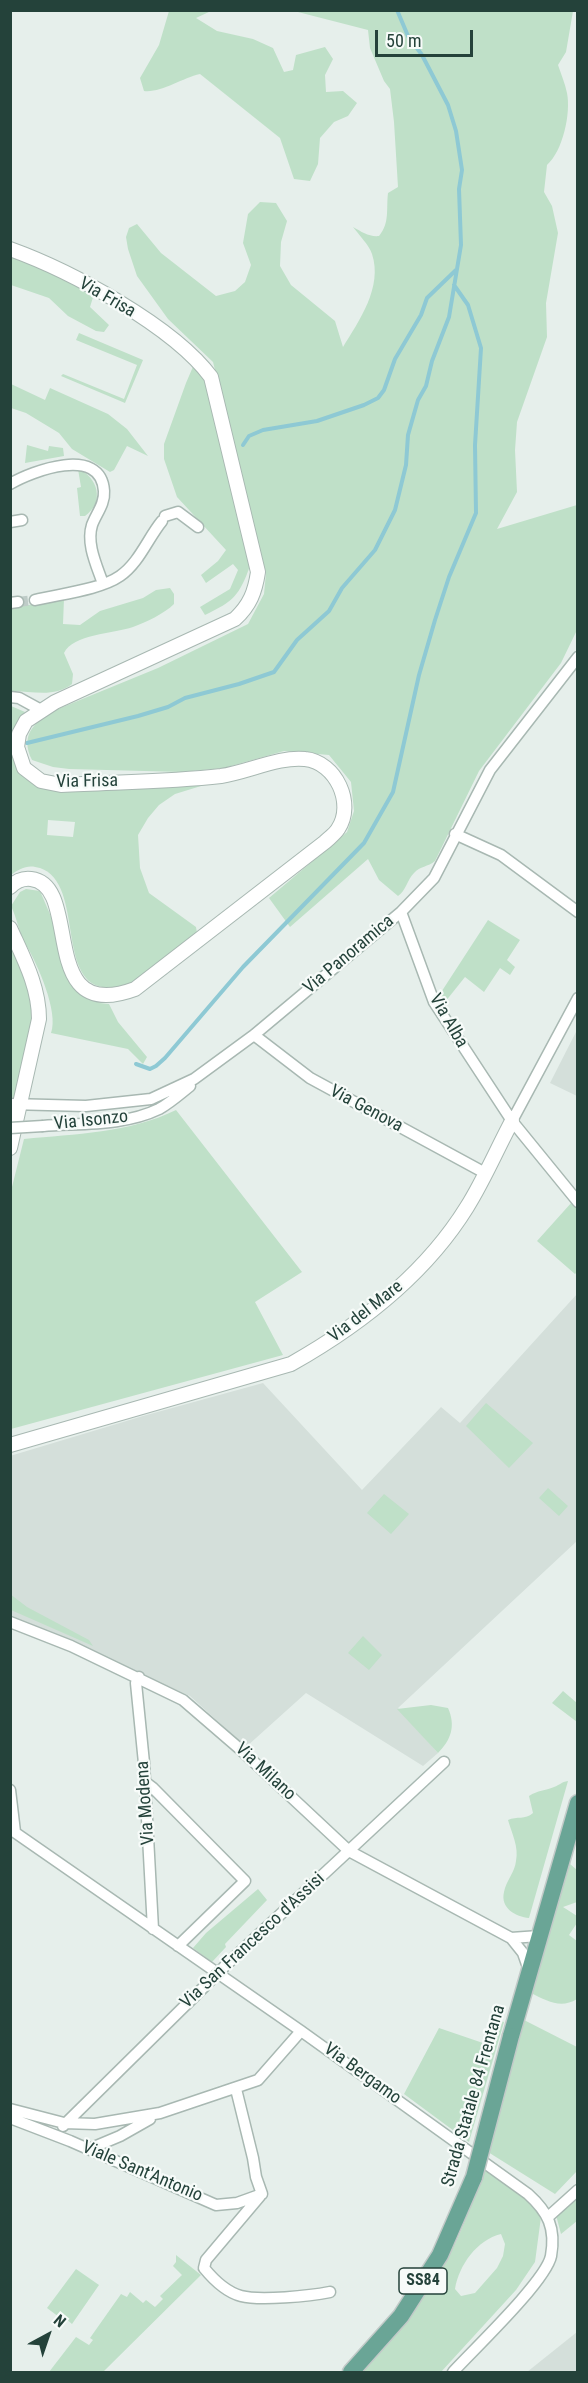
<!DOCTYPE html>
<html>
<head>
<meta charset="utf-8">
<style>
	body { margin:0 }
	#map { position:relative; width:588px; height:2383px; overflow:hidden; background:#e6efeb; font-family:"Roboto Condensed",sans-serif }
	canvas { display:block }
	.frame { position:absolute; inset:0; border:12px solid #24423a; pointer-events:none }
	.north { position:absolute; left:18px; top:2305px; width:60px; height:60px; -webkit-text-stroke:4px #f7fbf9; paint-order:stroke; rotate:40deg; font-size:16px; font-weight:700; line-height:24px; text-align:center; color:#24423a }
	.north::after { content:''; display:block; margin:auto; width:21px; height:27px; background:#24423a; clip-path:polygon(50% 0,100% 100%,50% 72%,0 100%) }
	.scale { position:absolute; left:375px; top:30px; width:98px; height:27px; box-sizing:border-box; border:3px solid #24423a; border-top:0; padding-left:8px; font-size:18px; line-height:21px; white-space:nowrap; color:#24423a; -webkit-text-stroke:4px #f7fbf9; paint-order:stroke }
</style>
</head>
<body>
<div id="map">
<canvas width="588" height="2383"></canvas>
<div class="frame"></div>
<div class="north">N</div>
<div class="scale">50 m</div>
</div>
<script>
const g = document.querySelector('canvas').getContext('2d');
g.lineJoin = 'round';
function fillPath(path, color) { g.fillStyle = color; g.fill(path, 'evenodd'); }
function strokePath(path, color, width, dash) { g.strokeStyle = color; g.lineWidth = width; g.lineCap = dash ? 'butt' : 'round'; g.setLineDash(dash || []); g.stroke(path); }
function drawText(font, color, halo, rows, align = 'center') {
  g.font = font + ' "Roboto Condensed",sans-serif'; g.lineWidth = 4.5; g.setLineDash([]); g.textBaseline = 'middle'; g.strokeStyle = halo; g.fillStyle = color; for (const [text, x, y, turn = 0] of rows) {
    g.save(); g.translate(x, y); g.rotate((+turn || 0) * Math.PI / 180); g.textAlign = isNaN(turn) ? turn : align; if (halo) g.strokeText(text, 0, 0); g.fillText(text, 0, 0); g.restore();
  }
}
fillPath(new Path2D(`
	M577,1030V1096L550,1083Z
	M577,1294V1541L398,1708L438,1753L423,1766L306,1693L246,1747L190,1696L11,1617L10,1456L143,1416L263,1383L362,1490L441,1407L460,1423Z
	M577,2332V2372H527Z`), '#d4dfda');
fillPath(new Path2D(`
	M169,11H211L196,18L217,31L253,39L273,48L284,72L293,70L296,55L325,47L333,59L325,75L326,92L343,91L357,103L348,116L334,122L320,138L318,164L310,181L294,179L280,138L200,74C182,78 161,93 144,91L140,78L159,45Z
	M294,11H573L566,52L558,65C561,74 565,83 567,93C571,113 563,151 547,165L544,192L552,206L558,233L546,303L547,337L517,422L515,450L517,492L497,529L577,505V630L561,663L479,771L435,861C428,867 420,866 414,873C407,880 406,891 398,896L379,880L368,859L290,927L269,898L347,832L354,811L351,782L329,755L284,751L224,768L182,772L69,769L53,767L32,760C20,736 33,723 53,711L158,668L248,624L264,594L266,573L213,362L168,319L137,276L128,249L126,237L129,228L137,224L161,253L216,296L235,291L245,282L251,265L243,243L248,214L260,202L276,203L287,221L281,242L280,266L291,285L335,321L343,347C359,321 383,287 372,254C369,245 359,235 353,227C362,232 369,237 379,236C390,223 386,209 388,193L398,187L394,122L390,89L384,81L370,48L368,30Z
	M11,257L56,275L94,294L90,307L109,325L104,332L96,331L68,316L49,298L11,285Z
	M79,333L143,360L125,403L61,376L63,374L124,399L137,365L76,340Z
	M195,362L209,386L250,566C239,596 234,601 205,615L200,607L230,589L238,570L233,564L206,583L201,575L218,561L226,550L177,497L164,459V444L186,383Z
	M11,384L45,400L50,388L108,414L127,429L148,456L127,446L114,470L110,472L72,449L59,433L26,413L11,408Z
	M27,445L48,451L49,446L63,448L64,456L25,463Z
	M78,469C98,477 105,502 85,516H80L77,488L81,487Z
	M170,588L174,594V604C164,614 146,622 133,627C113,634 73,634 64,653L73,674L72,684C54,698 33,691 11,691V608L64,599L63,624L80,625L100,611L143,598L156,590Z
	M11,706L25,712C4,739 10,770 39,788L197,780L201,786L175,794L159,805L148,818L138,835L140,868L149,893L196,927L197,933L131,983C46,1013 91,885 40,868C28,864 20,868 11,875ZM48,820L75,822L73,837L47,835Z
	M26,889L40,891L84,993L100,1003L109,1004L118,1022L147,1057L143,1064L128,1049L51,1033C59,1012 37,963 26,945C19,933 17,918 11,906L20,892Z
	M488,920L520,940L507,960L515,967L510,975L500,968L484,992L465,977L445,1002L438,997Z
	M10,945C17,959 25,974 29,988C39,1024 23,1062 14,1098L10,1097Z
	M176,1110L302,1272L255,1302L283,1355L11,1429L10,1195L24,1139C75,1134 129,1133 176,1110Z
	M572,1202L578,1209V1271L575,1274L537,1241Z
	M486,1403L533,1443L509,1468L466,1426Z
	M548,1488L568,1506L559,1516L539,1498Z
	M384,1494L409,1514L391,1534L367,1513Z
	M10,1594L27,1607L89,1640L93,1646L11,1610Z
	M363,1636L382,1655L369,1670L348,1653Z
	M563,1691L577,1703V1722L552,1703Z
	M431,1705L448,1708C456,1726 451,1740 438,1753L397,1709Z
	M568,1781L529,1918C516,1917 500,1908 504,1892C506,1881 515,1872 516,1861C519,1847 512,1834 508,1820C517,1816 525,1820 533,1813L529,1796C538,1790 545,1791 554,1787C560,1785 561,1782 568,1781Z
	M570,1864L577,1870V1902L563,1907L577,1916V1923L569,1935L577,1941V1999C561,2009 547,2001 531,1993Z
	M258,1889L267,1900L225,1944L226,1947L212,1962L193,1948L206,1933Z
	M491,2018L504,2022L469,2142L404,2094L439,2028L483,2043Z
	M524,2020L577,2047V2171L555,2194L488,2152Z
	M485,2165L534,2205L541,2217L535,2262L516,2290L441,2372H356C381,2344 409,2315 432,2284C457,2249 471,2206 485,2165ZM501,2234L505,2244L503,2256L497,2268L475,2293L461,2296L455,2289C459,2265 477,2240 501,2234Z
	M577,2195V2221L561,2234L556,2215Z
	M176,2255L201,2275L103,2372H49L76,2337L89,2345L93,2340L90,2338L121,2294L127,2297L130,2292L143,2303L146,2300L155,2307L163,2299L160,2296L182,2275L173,2266L176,2262Z
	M76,2269L99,2285L72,2324L65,2318L63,2320L47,2308Z`), '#bfe0c8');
strokePath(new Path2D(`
	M243,445L249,436L263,430L317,421L364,405L378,398L384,390L395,359L421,315L427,298L456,270
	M27,743L138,716L168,707L185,698L239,684L274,672L297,640L329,611L342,588L375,550L395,510L406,465L408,435L418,400L426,386L432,361L449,317L461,245L459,189L462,170L456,131L448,105L422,55L408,36L397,10
	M136,1064L150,1069L156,1066L165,1058L243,967L364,843L393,792L419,675L435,620L449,577L476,513L475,445L481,348L468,305L454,285`), '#8ec9d4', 4);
strokePath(new Path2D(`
	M18,602L35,600`), '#bfccc8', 10, [10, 5]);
const minor = new Path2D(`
	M10,484C32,471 101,445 104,491C105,504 96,514 92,525C86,544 97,566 103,584
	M165,516L178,512L198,527
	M10,522L22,520
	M35,600C59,594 100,590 120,576C139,563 148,538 162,521
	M10,603L18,602
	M10,697L19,698L41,710
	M455,834L501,855L578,912
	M401,912L434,1002L512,1121L578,1202
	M254,1035L310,1078L485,1173
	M10,1104L86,1106L151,1099L194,1079L254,1035L401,912L434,878L490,770L578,657
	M512,1121L578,998
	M43,1126C81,1123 124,1126 159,1109C170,1103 180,1094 190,1086
	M10,1622L71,1646L183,1700L241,1750L349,1851L511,1938L523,1953L529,1970
	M139,1677L136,1683L144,1763L153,1929
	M145,1782L153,1788L245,1881L178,1946
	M10,1790L15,1832
	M10,1829L301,2031L528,2194C548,2212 556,2228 551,2256C546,2281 473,2350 453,2372
	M511,1938L539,1936
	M225,1966L444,1762
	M236,2089L253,2158L256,2177L262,2194
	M10,2109L64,2123L95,2124L160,2113L258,2080L301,2031
	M10,2118L70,2141L216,2205L237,2203L262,2194
	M63,2126L208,1983
	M89,2149L120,2136L150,2119
	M260,2196L206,2260L204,2268C213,2279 226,2292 241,2296C260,2301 310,2296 330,2292
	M548,2217L578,2190`);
const tertiary = new Path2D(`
	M10,249C71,271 173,326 211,377L258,572C255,592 250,605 235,619L55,702L26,721L19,734L17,747L24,768L41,781L61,785C114,782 168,782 221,776C248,772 280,756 305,759C336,762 355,804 338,829C335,834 329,838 325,842L135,989C35,1026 84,885 31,879C23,878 16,881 10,887
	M10,928C23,957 39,986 39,1019L10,1148
	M10,1445L291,1364C360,1325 425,1275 467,1207C484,1180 497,1149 512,1121`);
const primary = new Path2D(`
	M511,2036L578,1803
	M351,2372L401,2316L440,2255L474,2177`);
strokePath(minor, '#a8b8b2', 13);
strokePath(tertiary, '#a8b8b2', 16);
strokePath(primary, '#c2cac8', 19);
strokePath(minor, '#fff', 10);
strokePath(tertiary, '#fff', 14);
strokePath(primary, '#6aa596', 16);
const minorBridge = new Path2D(`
	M10,1128L43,1126
	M208,1983L225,1966`);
const primaryBridge = new Path2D(`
	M474,2177L511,2036`);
strokePath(minorBridge, '#a8b8b2', 13, []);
strokePath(primaryBridge, '#c2cac8', 19, []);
strokePath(minorBridge, '#fff', 10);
strokePath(primaryBridge, '#6aa596', 16);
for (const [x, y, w] of [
	[423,2281,48]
]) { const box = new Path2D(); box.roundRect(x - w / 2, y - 13, w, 26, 4.5); g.fillStyle = '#f7fbf9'; g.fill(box); strokePath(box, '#24423a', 1.5); }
drawText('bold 16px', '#24423a', null, [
	["SS84",423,2281]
]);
drawText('18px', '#24423a', '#f7fbf9', [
	["Via Frisa",107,298,30],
	["Via Frisa",87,782,-1],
	["Via Panoramica",349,955,-40],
	["Via Alba",448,1021,60],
	["Via Genova",366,1109,28],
	["Via Isonzo",91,1121,-6],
	["Via del Mare",366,1312,-38],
	["Via Milano",265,1772,43],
	["Via Modena",146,1803,-94],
	["Via San Francesco d'Assisi",253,1941,-43],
	["Via Bergamo",362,2074,36],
	["Strada Statale 84 Frentana",474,2096,-74],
	["Viale Sant'Antonio",142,2172,23]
]);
</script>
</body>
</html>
